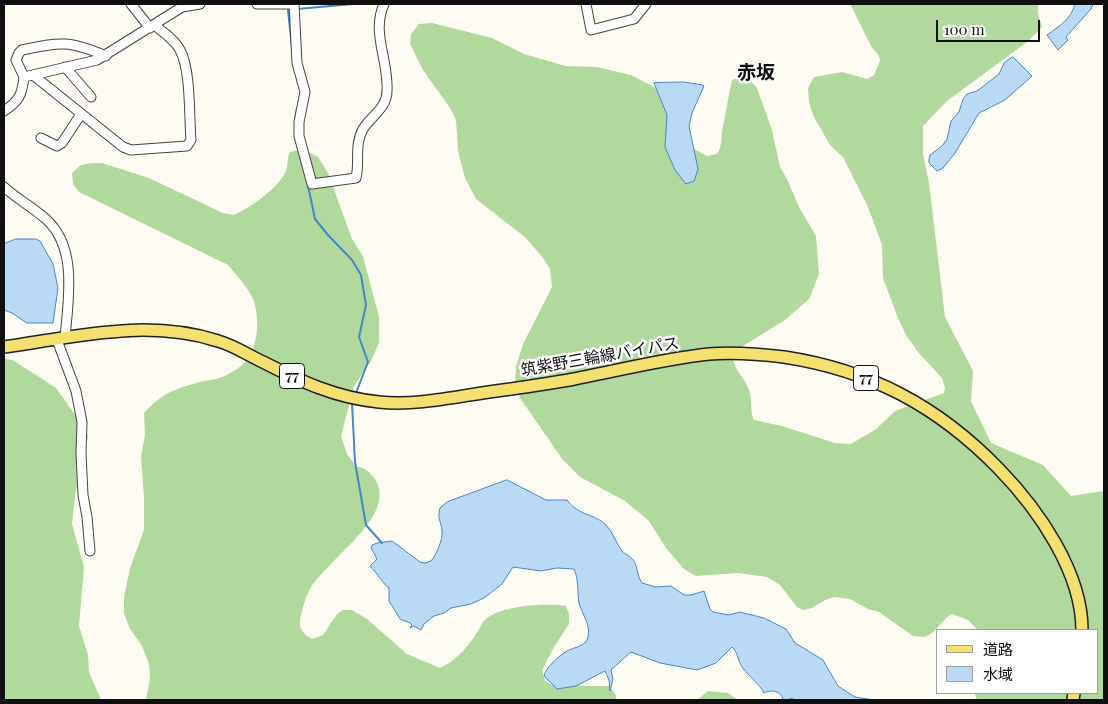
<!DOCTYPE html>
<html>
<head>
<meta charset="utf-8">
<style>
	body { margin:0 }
	#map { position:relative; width:1108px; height:704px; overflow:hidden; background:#fffdf3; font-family:"Playfair Display","Noto Sans JP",serif }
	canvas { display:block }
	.frame { position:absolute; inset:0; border:5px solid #101010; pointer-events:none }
	.legend { position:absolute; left:936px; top:629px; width:162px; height:65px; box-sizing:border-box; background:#fff; border:1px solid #9f9f9f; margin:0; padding:6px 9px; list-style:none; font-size:15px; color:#101010 }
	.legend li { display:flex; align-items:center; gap:10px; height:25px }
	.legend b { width:25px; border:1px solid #9f9f9f }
	.scale { position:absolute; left:936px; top:20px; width:104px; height:22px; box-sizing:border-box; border:2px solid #101010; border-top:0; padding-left:6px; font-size:15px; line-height:18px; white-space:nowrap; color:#101010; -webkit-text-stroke:4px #fff; paint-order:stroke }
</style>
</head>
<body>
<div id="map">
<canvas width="1108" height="704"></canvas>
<div class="frame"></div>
<ul class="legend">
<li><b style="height:6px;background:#f4e06e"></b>道路</li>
<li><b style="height:14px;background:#b9d9f5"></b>水域</li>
</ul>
<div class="scale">100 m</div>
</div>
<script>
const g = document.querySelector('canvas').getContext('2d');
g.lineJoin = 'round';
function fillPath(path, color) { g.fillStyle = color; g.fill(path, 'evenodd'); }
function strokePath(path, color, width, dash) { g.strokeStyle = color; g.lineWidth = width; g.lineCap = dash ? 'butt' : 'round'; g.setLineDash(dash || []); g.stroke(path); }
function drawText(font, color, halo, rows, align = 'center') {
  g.font = font + ' "Playfair Display","Noto Sans JP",serif'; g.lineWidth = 5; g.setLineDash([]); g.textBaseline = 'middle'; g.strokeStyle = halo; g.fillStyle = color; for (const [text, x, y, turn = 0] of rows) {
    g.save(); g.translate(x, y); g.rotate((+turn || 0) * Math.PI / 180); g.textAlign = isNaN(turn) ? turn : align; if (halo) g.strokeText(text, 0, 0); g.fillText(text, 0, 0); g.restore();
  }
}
fillPath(new Path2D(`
	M850,4H1038V13L1042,27L1027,42L947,101L923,126V154L929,183L945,317L973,371L971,401L991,443L1043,465L1071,496L1104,491V700H977L975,694L1097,693V630H978L968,620L952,614C941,620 937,632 925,637L913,636L879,612L868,609L850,599L834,597L825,600L812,608L803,610L797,607L780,585L767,577L738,573L696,576L684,569L666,548L649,521L625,501L580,477L563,460L520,398L515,386L516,367L523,344L552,287L550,269L543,258L526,238L476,199L465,178L458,151L456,120L450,108L423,70L410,44L411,34L419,24L432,23L492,38L524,54L566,66L597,67L631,75L660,90L694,149L707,156L717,154C722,147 721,139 722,131C726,114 728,97 732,80L739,78L750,80L757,88L772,130L780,167L788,181L799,207L816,236L819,274L809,299L785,320L735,351C728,368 747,377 750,393C752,403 750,411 754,420L782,426L835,443L851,444L876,429L895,411L944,393L945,388L942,378L918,352L906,335L898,318L883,278L882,245L868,207L843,157L830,145L814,117L809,103L808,88L814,77L842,72L867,79L874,75L880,61L879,56L871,46Z
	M303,149L318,157L328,173L352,239L363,256L379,317V343L371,361L354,386L341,436L347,454L356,466C366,468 371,473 376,481C397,518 322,562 308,593C305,598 304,605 302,611C298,626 299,631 312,639L323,635L337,614L343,610H352L367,619L407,654L440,668C455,661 467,648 476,634C479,630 481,624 484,621C499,605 546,603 566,606L569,614V624L554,647L542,670L545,681L552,685L565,684L585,686H609L616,695V700H146L150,678L149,664L142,646L129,627L124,613V597L130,568L144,530V498L141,457L145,435L144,413C163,392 177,388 204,381C210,380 217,379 222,377C230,374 243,366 248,359C258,345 260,316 253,299C247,286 237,276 228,265L79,192L73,184L72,173L81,165L92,163H102L149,178L223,213L234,215C252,206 273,192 284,175C289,168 286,159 290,152Z
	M4,358L5,359L13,360L56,388L81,423L88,436L75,496L72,524L84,567L79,626L88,655L89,672L101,700H4Z
	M708,691L728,693L738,700H697Z`), '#b2d99d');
const water = new Path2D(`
	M1075,4H1093L1091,9L1066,37L1068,40L1058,50L1047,35C1059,26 1071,20 1075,4Z
	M1013,57L1032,76L1005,100L979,113L955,153L943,168L937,171L929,163V159L930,155L942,146L947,139L951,121L959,112L963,99L967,94L977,91L999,74L1004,63Z
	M684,82L703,85L704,86L692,113L689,126L698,169L694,181L686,184L675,170L665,147L667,115L654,83Z
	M16,239H36L40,241L53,264L58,288L53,323H27L12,313L4,310V244Z
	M507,480L546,500H567C580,517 594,513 606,525C613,532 616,543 622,551C626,555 632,557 634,561C638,568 637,576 642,583L656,587L671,586L684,595H691L704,591L710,609L713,612L729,615L740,612L764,618L786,629L795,643L823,660L838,686L855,697L874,700H795L791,698L788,700H783C782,691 771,689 764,693C759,683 745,673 741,665C737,658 738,653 732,647L716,663L697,670L660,663L631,652L611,670L613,679L610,691L609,680L605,671L576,686L557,689L544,676C545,668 560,655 567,651C574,647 586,647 588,637C591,625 582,614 579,603C577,592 579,580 574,569L557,568L541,571L513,567L502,584L484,598L471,604L451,608L444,613L434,616L424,624L421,630L414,626L410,628L412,625L410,623L400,619L389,601V588C384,585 376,572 370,566L377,559L371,548L372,545L377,543L392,541L420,562L425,563L431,561C436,555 443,540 442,531C441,520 437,520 440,508L447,502Z`);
fillPath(water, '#b9d9f5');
strokePath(water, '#4287ca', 1);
strokePath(new Path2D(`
	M297,9L353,4
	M292,48L288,10L292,9
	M295,131V120L297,108
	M296,140L303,167
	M307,181L315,219L328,235L352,260L361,275L366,305L359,337L368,362L356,393
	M352,403L355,462L366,525L382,543`), '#4287ca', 2);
const minor = new Path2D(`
	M131,4L150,28
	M257,4H291
	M294,4L297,63L305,92L299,122V136L312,184L356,178C360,162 354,145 363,129C371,116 387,108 387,91C389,61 371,33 384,4
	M586,4L591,30L634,19L646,4
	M65,67L91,97
	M33,75L123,147L131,150L187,146L191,140C189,116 191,70 180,50C175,40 163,32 154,25
	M24,77L16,60L19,53L22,50C60,42 69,40 106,56
	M4,111C19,101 22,95 24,77L97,60L182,7L200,4
	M41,138L57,146L62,143L81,114
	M4,187C17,199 34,208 47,220C78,249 68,301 65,338
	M57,340L76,391L82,422L81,453L83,495L87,517L90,551`);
const major = new Path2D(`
	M4,347C75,337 147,318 218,341C233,345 248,355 263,362C300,381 336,398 379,402C418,406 458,396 496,391C520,388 545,384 569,380C616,371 662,359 709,354C734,352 760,354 784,357C870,370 938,406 999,469C1038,509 1082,572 1082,630
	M1073,700L1074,693`);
strokePath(minor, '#434343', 11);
strokePath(major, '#212121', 14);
strokePath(minor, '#fff', 9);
strokePath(major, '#f4e06e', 11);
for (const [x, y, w] of [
	[292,376,25],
	[866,378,25]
]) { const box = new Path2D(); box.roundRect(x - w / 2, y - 12.5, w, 25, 4); g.fillStyle = '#fff'; g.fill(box); strokePath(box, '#101010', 1); }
drawText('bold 15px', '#101010', null, [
	["77",292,376],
	["77",866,378]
]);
drawText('16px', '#101010', '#fff', [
	["筑紫野三輪線バイパス",600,357,-10]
]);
drawText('bold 19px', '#101010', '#fff', [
	["赤坂",756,73]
]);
</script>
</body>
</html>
